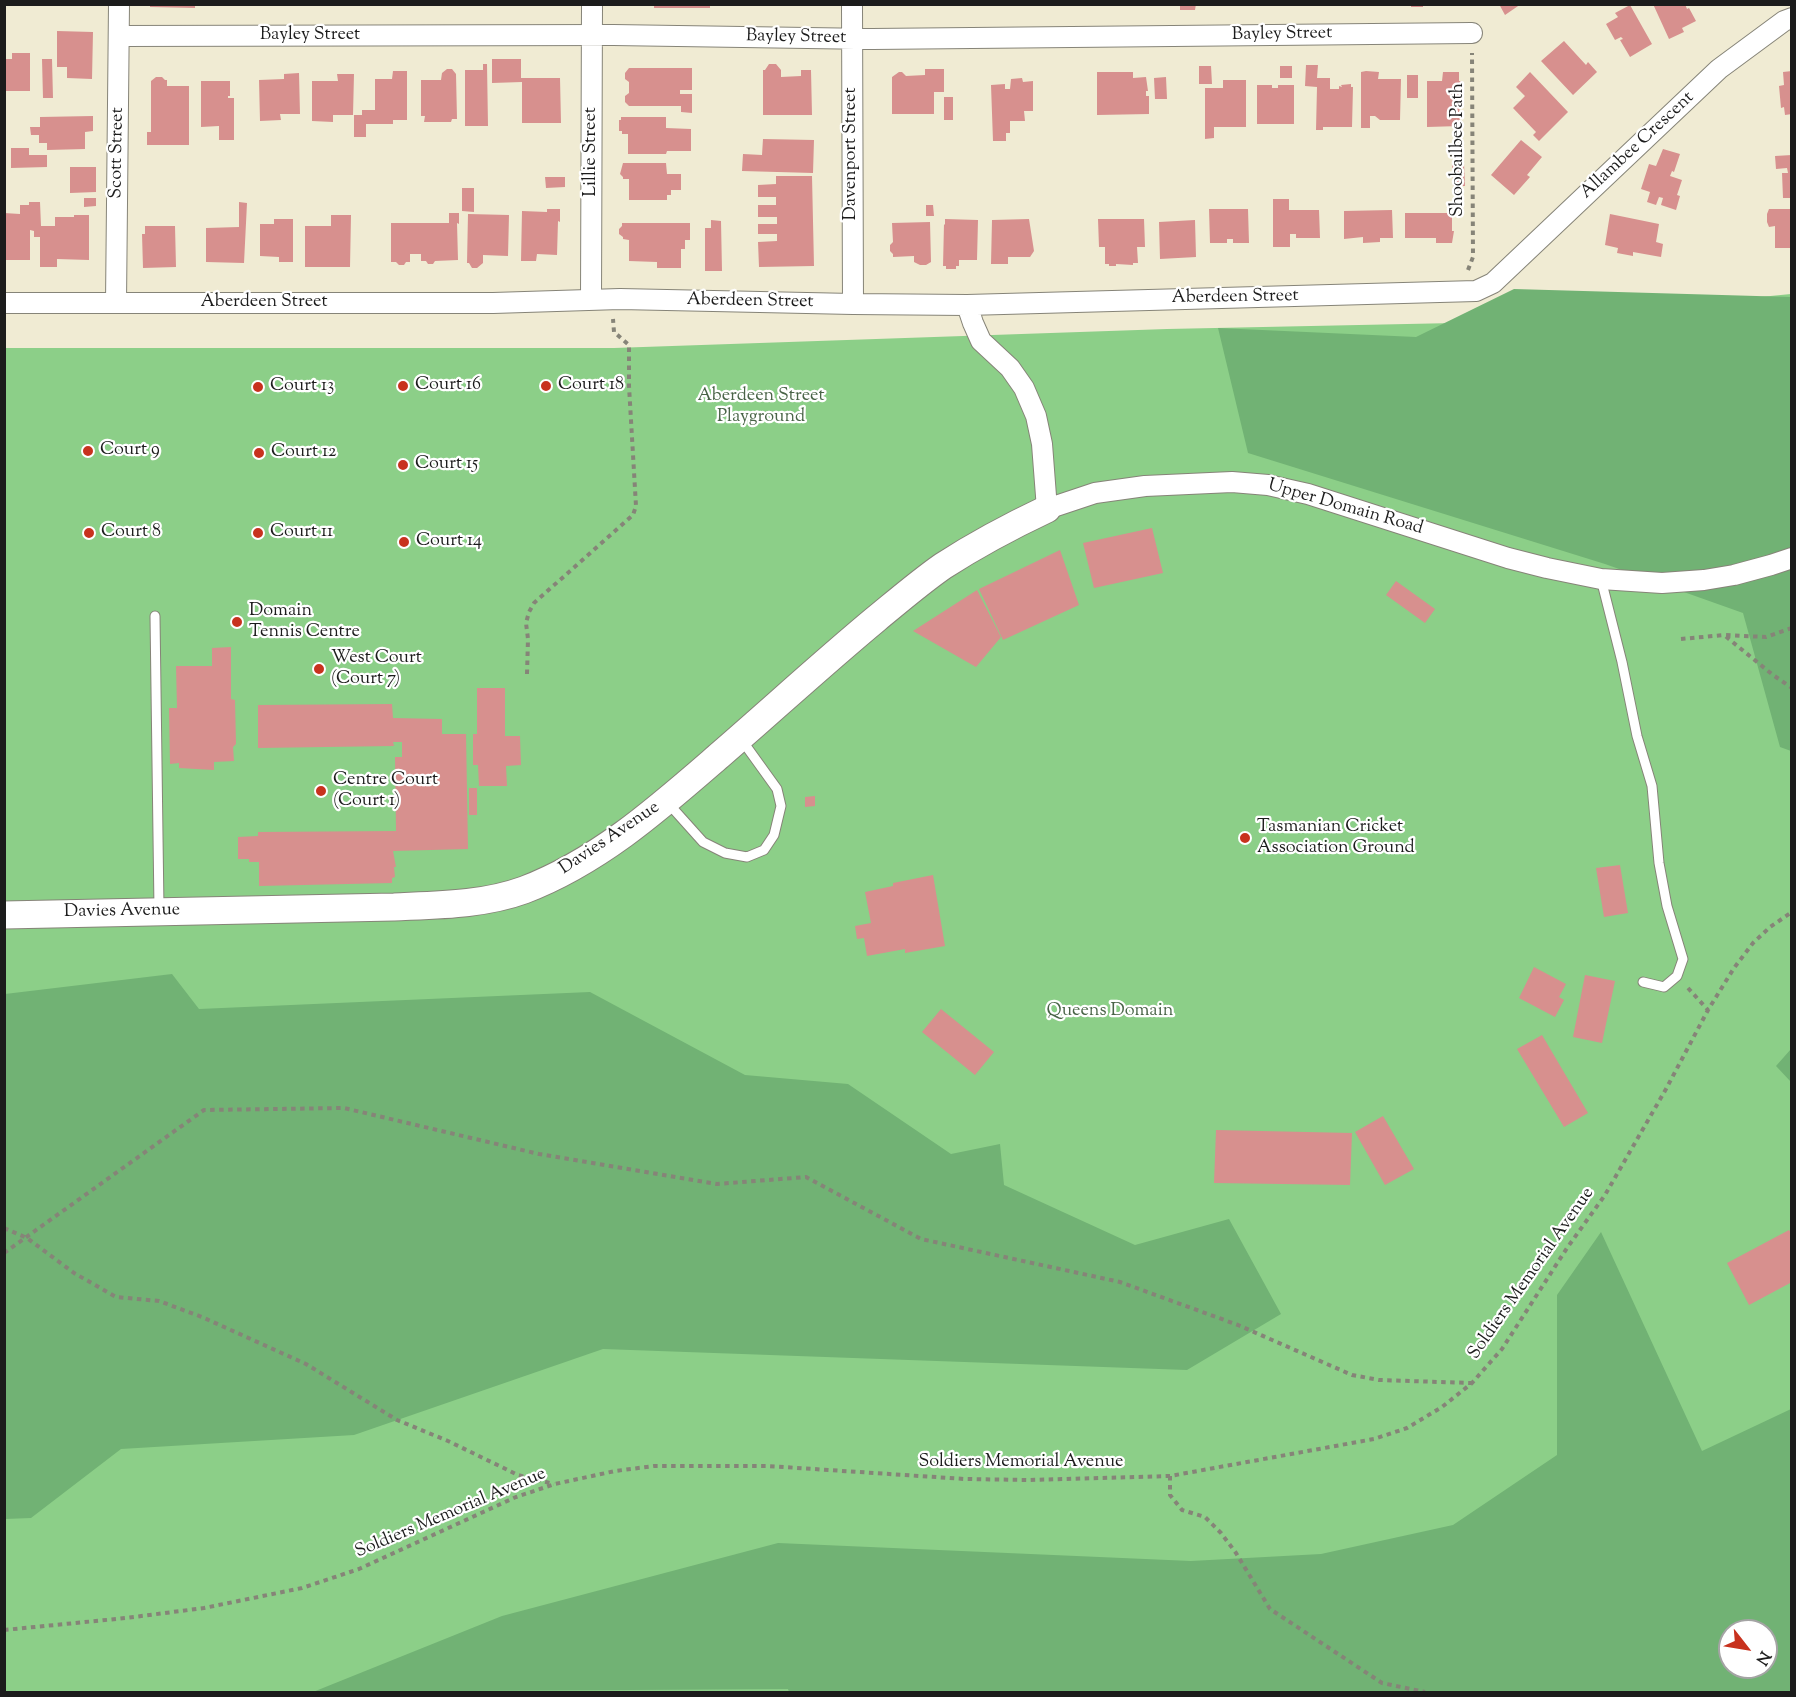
<!DOCTYPE html>
<html>
<head>
<meta charset="utf-8">
<style>
	body { margin:0 }
	#map { position:relative; width:1796px; height:1697px; overflow:hidden; background:#f0ebd3; font-family:"Sorts Mill Goudy",serif }
	canvas { display:block }
	.frame { position:absolute; inset:0; border:6px solid #1c1c1c; pointer-events:none }
	.north { position:absolute; left:1718px; top:1619px; width:60px; height:60px; box-sizing:border-box; background:#fff; border:2px solid #a4a4a4; border-radius:50%; rotate:121deg; font-size:16px; font-weight:700; line-height:24px; text-align:center; color:#1c1c1c }
	.north::after { content:''; display:block; margin:auto; width:21px; height:27px; background:#c8321e; clip-path:polygon(50% 0,100% 100%,50% 72%,0 100%) }
</style>
</head>
<body>
<div id="map">
<canvas width="1796" height="1697"></canvas>
<div class="frame"></div>
<div class="north">N</div>
</div>
<script>
const g = document.querySelector('canvas').getContext('2d');
g.lineJoin = 'round';
function fillPath(path, color) { g.fillStyle = color; g.fill(path, 'evenodd'); }
function strokePath(path, color, width, dash) { g.strokeStyle = color; g.lineWidth = width; g.lineCap = dash ? 'butt' : 'round'; g.setLineDash(dash || []); g.stroke(path); }
function drawText(font, color, halo, rows, align = 'center') {
  g.font = font + ' "Sorts Mill Goudy",serif'; g.lineWidth = 4.5; g.setLineDash([]); g.textBaseline = 'middle'; g.strokeStyle = halo; g.fillStyle = color; for (const [text, x, y, turn = 0] of rows) {
    g.save(); g.translate(x, y); g.rotate((+turn || 0) * Math.PI / 180); g.textAlign = isNaN(turn) ? turn : align; if (halo) g.strokeText(text, 0, 0); g.fillText(text, 0, 0); g.restore();
  }
}
fillPath(new Path2D(`
	M1791,294V1692H5L4,348H614L1167,329L1503,322ZM1730,1631H1766V1667H1730Z`), '#8ccf88');
fillPath(new Path2D(`
	M1514,289L1791,297V751L1780,747L1743,613L1605,564L1248,453L1218,328L1416,337Z
	M172,974L199,1009L590,992L745,1075L848,1084L951,1154L1000,1144L1004,1185L1135,1245L1229,1219L1281,1314L1187,1370L603,1349L354,1435L121,1449L31,1518L5,1519V994Z
	M1791,1049V1082L1776,1066Z
	M1601,1232L1702,1451L1791,1409V1692H789L788,1689L313,1692L502,1616L778,1543L1191,1561L1321,1554L1453,1525L1557,1455V1295ZM1730,1631H1766V1667H1730Z`), '#71b274');
fillPath(new Path2D(`
	M150,4H195V8L150,7Z
	M654,4H710V8H654Z
	M1180,4H1196L1195,10H1180Z
	M1499,4H1521L1505,15Z
	M1653,4H1685L1687,9L1689,8L1696,21L1682,28L1684,32L1669,39Z
	M1411,5H1423V7H1411Z
	M1630,5L1652,44L1630,57L1620,40L1623,39L1621,37L1615,40L1606,24L1618,17L1615,13Z
	M57,31L93,32L92,79L67,78V67H57Z
	M1564,41L1586,65L1588,62L1597,72L1573,95L1541,61Z
	M12,53H30V91H4V59H12Z
	M42,59H52L53,98H43Z
	M492,59H521V78H560L561,123H522V82L492,83Z
	M483,64H487L488,126H465V70H483Z
	M769,64H776L781,70V77L801,76V70H811L812,115H763V70H765Z
	M1306,65H1318L1317,78H1330V89H1339V86L1342,87L1341,85L1351,84V87H1353L1352,127H1323V130H1316L1317,87L1305,86Z
	M1199,66H1211L1212,84H1199Z
	M1280,66H1292V78H1280Z
	M629,68H692V90H680V94H692V113L681,112V106H629L625,102V96L629,93V82L625,79V73Z
	M447,69H452L456,74L457,119H452L451,122H424L425,116H421V80H441L442,73Z
	M925,69H944V92H934V114H892V77L899,72H902L906,76L925,75Z
	M393,71H407V120H393V124H366V137H354V115H362V110H375V79H392Z
	M1366,71L1379,72L1378,79H1401L1400,120H1380L1375,116H1370V128H1361V72Z
	M1792,71V114L1785,115L1784,107L1781,108L1779,86L1784,85L1783,72Z
	M1097,72H1133V78L1146,77L1148,91H1146V96H1149V114L1097,115Z
	M1443,72H1459V81H1462V92H1459L1460,126L1427,127V81H1442Z
	M1530,72L1568,112L1539,141L1533,135L1536,132L1513,108L1525,96L1516,87Z
	M299,73L300,114H280L281,120L260,121L259,80L284,79V74Z
	M337,74H354L353,115H333V122L312,121V81H338Z
	M1407,75H1418V98H1407Z
	M156,77H162L165,80H167V86H189V145H147V132H151V81Z
	M1166,77L1167,99H1155L1154,78Z
	M1022,78L1023,82L1033,81V111H1024L1025,121H1010V133H1006V141H993L991,85L1005,84V89H1010L1011,79Z
	M1223,80H1246V127H1214V138L1205,139V88H1223Z
	M201,81H230V96H228V98H234V140H219V126L201,127Z
	M1257,85H1272V88H1278V85H1294V124H1257Z
	M944,97H953V120H944Z
	M93,116V131L85,132V149L47,150V143H39V135H31L30,127H40V117Z
	M621,117H666V128L691,129V151H667L666,154H628V134H622V131H619V120H621Z
	M763,139L814,140L813,173L742,171L743,154L762,155Z
	M1521,140L1542,157L1527,175L1530,177L1514,195L1491,175Z
	M11,148H29V155H47V167L11,168Z
	M1663,149L1680,154L1674,172L1672,171L1670,176L1682,180L1677,195L1680,196L1676,210L1661,205L1663,198L1659,197L1656,205L1647,202L1650,192L1641,189L1649,164L1656,166Z
	M1792,155V198H1783L1782,173H1788L1787,168L1776,169L1775,156Z
	M623,163H666L667,174H681V190H671V195H667V200H629V179H623V177L620,174Z
	M1452,163H1464L1465,186H1453Z
	M70,167H96V192L70,193Z
	M776,176H812L814,266L759,267L758,242L777,241V234H758V224H777V217H758V205H776V197H758V185L776,184Z
	M545,177H565V187L546,188Z
	M462,188H474V212L462,211Z
	M84,198H96V206L84,207Z
	M1273,199H1289V210H1319L1320,238H1296V234H1290V247H1273Z
	M29,202H40L41,226H55V217H74V215H89V260L57,259V267H40V237H34V231L30,230V260H4V213L20,214V205H29Z
	M239,202L247,203L244,263L206,262V228L239,227Z
	M926,205H933L934,216H926Z
	M547,209H560V222L558,221L557,255L537,254L536,261H521L522,211L547,212Z
	M1209,209H1248L1249,243H1233V239H1227V243H1210Z
	M1769,209H1792V248H1775V226L1769,227L1767,222V214Z
	M1392,210L1393,238H1380V242L1363,243V237L1344,239V211Z
	M449,213H459V224L457,223L458,260L435,261L433,264H428L426,261H421V254H410V262H406L404,265H399L396,262H391V223H449Z
	M1405,213H1452V231H1454L1452,243H1436V238H1405Z
	M468,214L509,215L508,256L483,255V263L477,268H472L469,263H467Z
	M1610,214L1659,224L1656,242L1663,244L1661,257L1633,252V256L1617,253L1618,248L1605,245Z
	M331,215H351L350,267H305V226H331Z
	M274,219H293V262H279V257L260,256V224H274Z
	M945,219L978,220L977,260H959V266H956V269H946V266H943L944,224L945,225Z
	M1029,219L1034,251L1030,257H1008V264H991L992,220Z
	M1098,219H1144L1145,247H1137L1138,263H1133V265L1116,264V266H1109V264H1105V247H1099Z
	M711,220L721,221L722,271H705V228H711Z
	M1195,220L1196,257L1160,259L1159,222Z
	M930,222L931,262L926,265H920L914,262V256L893,257V254L890,251V245L893,242L892,223Z
	M622,223H690V240H685V249H681V268H657V262L629,261V240L623,239V237L619,234V229L622,226Z
	M145,226H175L176,267L143,268L142,234H145Z
	M1152,528L1163,573L1094,588L1083,543Z
	M1060,550L1079,605L1003,640L979,589Z
	M1396,581L1435,609L1425,623L1386,595Z
	M977,590L1001,637L976,667L913,631Z
	M231,647V699L235,700L236,744L233,747L234,761L214,762V770L179,768V763L170,764L169,708H177L176,666H212V648Z
	M477,688H505V736H520L521,765L506,766L507,786H479L478,765H473V734H477Z
	M392,704L393,718L442,719V734H466L468,849L393,851L396,867H394L395,877L392,878V883L259,886V862H249V859H238V837L258,836V832L396,831L395,757H402V742H393L394,746L258,748V705Z
	M469,788H477V815H469Z
	M815,796V806L805,807V797Z
	M1620,865L1628,913L1604,917L1596,868Z
	M933,875L945,946L905,953V949L867,956L864,938L857,939L855,926L871,923L865,892L893,886V883Z
	M1534,967L1566,984L1559,997L1564,1000L1555,1017L1519,998Z
	M1585,975L1615,981L1602,1043L1573,1037Z
	M941,1009L994,1052L975,1075L922,1032Z
	M1542,1035L1588,1113L1564,1127L1517,1049Z
	M1383,1116L1414,1169L1385,1185L1355,1132Z
	M1216,1130L1352,1133L1350,1185L1214,1183Z
	M1789,1230L1792,1235V1282L1749,1305L1727,1263Z`), '#d7908e');
const lane = new Path2D(`
	M1601,579L1622,662L1637,736L1652,786L1659,863L1667,906L1683,959L1677,976L1664,987L1643,982
	M155,616L159,909
	M668,803L703,842L725,853L747,857L764,850L774,835L781,806L777,789L741,739`);
const street = new Path2D(`
	M852,4L853,304
	M119,36L613,35L872,39L1472,33
	M591,299L592,4
	M116,302L119,4
	M4,303H493L620,299L853,304L967,305L1476,291L1493,283L1719,69L1784,21L1792,18
	M967,305L973,323L981,341L1010,368L1024,388L1036,416L1042,444L1047,509L1095,493L1145,486L1232,482L1268,485L1308,494L1508,558L1547,568L1601,579L1662,583L1704,580L1734,575L1771,565L1792,558`);
const secondary = new Path2D(`
	M4,915L394,907C437,905 483,905 524,890C600,861 661,806 721,754C773,709 823,663 876,619C898,601 920,582 943,566C977,544 1011,526 1047,509`);
strokePath(lane, '#868478', 11);
strokePath(street, '#868478', 22);
strokePath(secondary, '#868478', 29);
strokePath(new Path2D(`
	M1468,270L1473,257L1472,53
	M1792,628L1766,637L1724,635L1773,675L1792,688
	M1681,639L1724,635
	M527,674L528,639L526,623L529,612L534,603L633,515L636,506L629,386V345L614,332L613,319
	M1688,988L1708,1010
	M4,1228L27,1238L74,1273L116,1297L159,1301L202,1317L306,1364L397,1420L448,1441L518,1475L554,1484
	M4,1253L204,1110L344,1108L539,1154L717,1184L806,1177L921,1239L1120,1282L1238,1325L1352,1375L1379,1380L1471,1383
	M1170,1476V1495L1182,1510L1205,1517L1221,1533L1236,1553L1270,1609L1382,1683L1425,1692
	M4,1630L126,1618L204,1608L302,1588L359,1569L516,1497L555,1484L615,1471L654,1466H768L965,1479L1029,1480L1170,1476L1374,1439L1407,1428L1442,1407L1472,1383L1502,1349L1567,1248L1605,1195L1666,1089L1708,1010L1734,968L1753,943L1770,927L1792,912`), '#868478', 4, [4.5, 4.5]);
strokePath(lane, '#fff', 9);
strokePath(street, '#fff', 20);
strokePath(secondary, '#fff', 27);
for (const [x, y, r, color] of [
	[403,386,6,"#c8321e"],
	[546,386,6,"#c8321e"],
	[258,387,6,"#c8321e"],
	[88,451,6,"#c8321e"],
	[259,453,6,"#c8321e"],
	[403,465,6,"#c8321e"],
	[89,533,6,"#c8321e"],
	[258,533,6,"#c8321e"],
	[404,542,6,"#c8321e"],
	[237,622,6,"#c8321e"],
	[319,669,6,"#c8321e"],
	[321,791,6,"#c8321e"],
	[1245,838,6,"#c8321e"]
]) { const dot = new Path2D(); dot.arc(x, y, r, 0, 2 * Math.PI); g.fillStyle = color; g.fill(dot); strokePath(dot, '#fff', 2); }
drawText('18px', '#1c1c1c', '#fff', [
	["Bayley Street",1282,35,-1],
	["Bayley Street",310,36],
	["Bayley Street",796,38,1],
	["Allambee Crescent",1638,146,-43],
	["Shoobailbee Path",1459,150,-90],
	["Lillie Street",592,152,-90],
	["Scott Street",118,153,-89],
	["Davenport Street",852,154,-90],
	["Aberdeen Street",1235,298,-1],
	["Aberdeen Street",750,302,1],
	["Aberdeen Street",264,303],
	["Upper Domain Road",1345,508,16],
	["Davies Avenue",610,839,-34],
	["Davies Avenue",122,912,-1],
	["Soldiers Memorial Avenue",1532,1274,-55],
	["Soldiers Memorial Avenue",1021,1463],
	["Soldiers Memorial Avenue",451,1514,-23]
]);
drawText('18px', '#1c1c1c', '#fff', [
	["Court 16",415,386],
	["Court 18",558,386],
	["Court 13",270,387],
	["Court 9",100,451],
	["Court 12",271,453],
	["Court 15",415,465],
	["Court 8",101,533],
	["Court 11",270,533],
	["Court 14",416,542],
	["Domain",249,612],
	["Tennis Centre",249,633],
	["West Court",331,659],
	["(Court 7)",331,680],
	["Centre Court",333,781],
	["(Court 1)",333,802],
	["Tasmanian Cricket",1257,828],
	["Association Ground",1257,849]
], 'left');
drawText('18px', '#496447', '#fff', [
	["Aberdeen Street",761,397],
	["Playground",761,418],
	["Queens Domain",1110,1012]
]);
</script>
</body>
</html>
